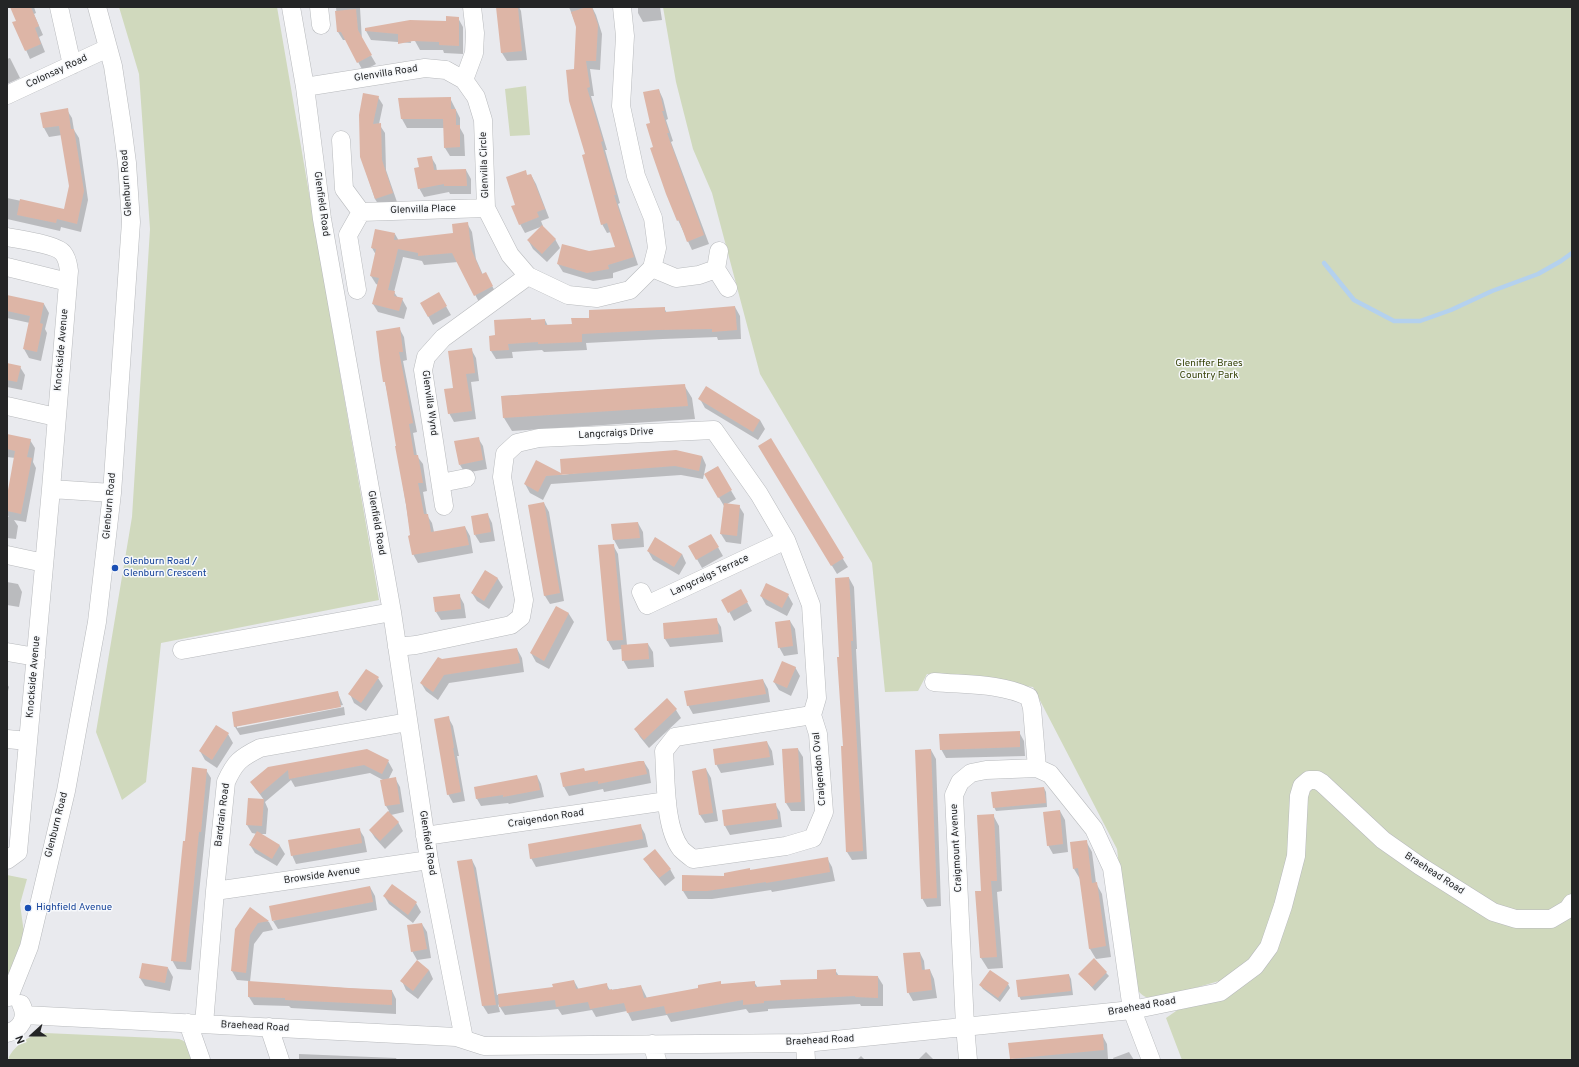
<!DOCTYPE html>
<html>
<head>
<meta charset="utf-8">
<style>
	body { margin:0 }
	#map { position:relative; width:1579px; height:1067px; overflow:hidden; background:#e9eaee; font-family:Overpass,sans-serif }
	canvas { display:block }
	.frame { position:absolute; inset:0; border:8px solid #242526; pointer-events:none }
	.north { position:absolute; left:12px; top:1015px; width:40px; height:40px; -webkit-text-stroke:3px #f6f8fb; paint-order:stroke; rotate:249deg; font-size:11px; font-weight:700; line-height:16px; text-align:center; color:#242526 }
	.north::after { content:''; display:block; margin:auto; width:14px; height:18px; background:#242526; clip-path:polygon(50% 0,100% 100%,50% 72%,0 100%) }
</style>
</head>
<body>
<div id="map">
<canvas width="1579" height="1067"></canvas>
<div class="frame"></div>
<div class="north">N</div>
</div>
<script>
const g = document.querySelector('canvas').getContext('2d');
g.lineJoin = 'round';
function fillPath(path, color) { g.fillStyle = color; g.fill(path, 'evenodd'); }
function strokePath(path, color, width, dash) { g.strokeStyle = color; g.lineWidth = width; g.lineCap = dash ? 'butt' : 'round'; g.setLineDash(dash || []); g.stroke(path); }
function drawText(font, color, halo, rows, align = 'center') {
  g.font = font + ' Overpass,sans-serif'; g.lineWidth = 3; g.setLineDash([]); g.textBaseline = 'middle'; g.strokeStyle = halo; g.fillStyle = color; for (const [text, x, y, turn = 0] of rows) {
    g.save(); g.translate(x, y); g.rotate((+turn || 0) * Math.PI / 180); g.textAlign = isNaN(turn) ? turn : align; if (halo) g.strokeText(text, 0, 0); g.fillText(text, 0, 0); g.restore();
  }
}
fillPath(new Path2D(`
	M119,7H277L379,600L161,643L146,782L122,800L96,732L132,517L150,229L139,74Z
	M663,7H1572V1060H1182L1166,1018L1219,981L1157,999C1144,999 1139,994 1133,982L1117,849L1033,687L927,674L918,691L885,692L872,563L760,374L712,193L693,149L676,82Z
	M526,86L530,135L510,136L505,89Z
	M7,875L27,879L20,904L25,940L16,964L7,976Z
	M45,1033L179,1039C190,1043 192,1049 196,1060H8C10,1051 24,1039 33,1036C37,1034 41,1034 45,1033Z`), '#d0d9bd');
fillPath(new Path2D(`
	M11,7H34L36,13L34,14L43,35L39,37L45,52L30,59L26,50L17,21Z
	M336,7H362V8H360L362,40L376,64L363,71L346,40H343L338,32Z
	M497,7H519L521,11L527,60L507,61L502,53Z
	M569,7H592L596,15L602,34L600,70L590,69L594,96H591L607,150H605L620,203L618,204L638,265L613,273V278L593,281L563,272L558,264L589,252L616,248L611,232L607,233L602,224L586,154L575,70L577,27Z
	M638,7H660L662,20L643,22L638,13Z
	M458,18L463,27V54L444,53L443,50H420L415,41L416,21L447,22Z
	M409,30L411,43L371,40L366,31Z
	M10,58L20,78L7,84V59Z
	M659,90L663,99L668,119L666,120L673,141L671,142L709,244L692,250L678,220L654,147L651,123Z
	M378,97L383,105L379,124L385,133L386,170L397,202L380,207L375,199L361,157Z
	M450,98L460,118V128L464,135L465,156H450L445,148V128H407L402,119Z
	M67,110L72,118L74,130L79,138L88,200L81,232L61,227L60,231L7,219V198L65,210L70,186L62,135L49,137L44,128L41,114Z
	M431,157L436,165L437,171L466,170L471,179V194H450L449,192L424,197L419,188L420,168Z
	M525,172L528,176L531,175L536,184L549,218L541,221L543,226L525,233L520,224L516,206Z
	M467,223L472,232L476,259L483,275L490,282L497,295L480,304L458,262L424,265L422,261L403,257L394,292L398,298L402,299L407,308L404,319L378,312L373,304L378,285L376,284L371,276L376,255L372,248L395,234L399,241L454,234Z
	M555,239L560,248L547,262L533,249L528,240Z
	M439,294L451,315L433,325L421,303Z
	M7,296L44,304L49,313L45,329L47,333L41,361L29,358L24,349L30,323L7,318Z
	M735,307L740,316L741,339L718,340L717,337L663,339L586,343L587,350L544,352L542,350L512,352L513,358L496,359L491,351L496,336L531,319L532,321L545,320L548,326L573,325L590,318L664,308L667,313Z
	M399,328L404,337L407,360L403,361L417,432L413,433L417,456L423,464L427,491L423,492L427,515L432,523L434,532L465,527L470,536L473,553L418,563L413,554L411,536L391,410L381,363Z
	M471,349L476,358L479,381L471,382L476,419L454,422L449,413L454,389Z
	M7,364L20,367L25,375L22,390L7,387Z
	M684,385L692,398L695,419L512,431L504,418L502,396Z
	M700,399L760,420L765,429L758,440L705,408Z
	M7,435L30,440L35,448L33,462L36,468L26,522L14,520L18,526L16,539L7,538V516L9,517L7,514V501L15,458L7,457Z
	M478,438L483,446L487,469L465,473L460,465Z
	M759,446L843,559L848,567L837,574Z
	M702,456L706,465L703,479L681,475L551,484L543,500L530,493L525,484L537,462L562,475Z
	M717,467L736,499L727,504L739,506L744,514L741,544L726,542L721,534L724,506L705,474Z
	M544,503L549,512L564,601L550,604L545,596Z
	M488,515L492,523L495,541L480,543L475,535Z
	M638,523L643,532L644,547L619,549L614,540L612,525Z
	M711,535L723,556L702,568L690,547Z
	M613,545L618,554L627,645L648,644L653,652L654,667L628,669L623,660L622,649L613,650L608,641L599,546Z
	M648,551L682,554L686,563L679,575L653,560Z
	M486,571L498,579L503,587L489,609L477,601L472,593Z
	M849,578L854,587L857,649H856L867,859L852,860L847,852L840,658Z
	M7,582L18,584L22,592L19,607L7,605Z
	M766,584L788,595L793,604L787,616L766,605L761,596Z
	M741,591L752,611L734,621L723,600Z
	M459,595L464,604L466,618L441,620L436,612Z
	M556,607L569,614L574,622L549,669L536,662L531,653Z
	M716,619L721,627L723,642L670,647L665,639L664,624Z
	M790,621L795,629L798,654L784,656L779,647Z
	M517,649L522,658L524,672L449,683L438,700L426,691L421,683L442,661Z
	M795,667L800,676L791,696L779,690L774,682Z
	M378,678L383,686L366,711L354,703L350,694Z
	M763,680L768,689L770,702L693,714L688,705Z
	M7,684L9,687L7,695Z
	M338,693L343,705L237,726V728L344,707L345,715L240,735L235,727L233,713Z
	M667,700L676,710L681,718L649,748L640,737L635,729Z
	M448,717L453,726L459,756H457L465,801L453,803L448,794Z
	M216,726L228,734L233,743L217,768L205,760L200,751Z
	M1019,732L1024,741L1025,756L946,758L941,749Z
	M767,742L772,751L774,765L721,773L716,764Z
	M798,749L803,757L805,811H791L786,803Z
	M931,750L936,759L941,906L927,907L922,898Z
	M388,761L393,770L388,780L395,778L400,787L404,812L391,815L398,822L403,831L385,849L375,838L370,830L389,811L386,806L381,781L383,780L370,773L295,787L291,780L265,802L268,809L266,834H259L280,846L285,854L277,866L255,853L250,845L257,834L252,833L247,825L249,799L264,800L251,782L268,768Z
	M644,762L649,770L651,783L604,792L603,789L569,796L564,787L561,774L585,772Z
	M706,769L711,778L718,821L705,823L700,815Z
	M206,770L211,778L191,970L177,969L172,960Z
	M537,776L541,784L544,797L509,804L508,803L481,806L477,799L476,788Z
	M1044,788L1046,792L1047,807L996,811L994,807Z
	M775,804L780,812L782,827L730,835L725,826L723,811Z
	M1060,811L1065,820L1068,852L1053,854L1048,845Z
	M993,815L999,826L1002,891L997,892L1003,968L988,969L981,958L982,892Z
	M640,825L645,834L648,847L536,867L531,858Z
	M359,829L364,837L367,852L296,864L292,855Z
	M1086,841L1092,852L1096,883L1102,894L1111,957L1096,959L1090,949L1080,879L1074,869Z
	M827,858L832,867L835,881L772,892L771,890L712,899H688L683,891L725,877L751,871Z
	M645,859L670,869L675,878L665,886L650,868Z
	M472,860L476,868L497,995L554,988L574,981L579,990L606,984L610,990L641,986L647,998L699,989L720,982L722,985L754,982L758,988L782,986L818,979L835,970L839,976L878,977L883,985V1006H861L860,1004L768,1009V1011L749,1013L746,1009L671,1022L667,1015L632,1021L627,1011L596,1017L592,1010L562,1015L558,1009L505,1015L498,1004L500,1012L488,1014L483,1006L459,862Z
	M392,885L416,903L421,912L413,923L389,904L384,896Z
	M370,887L375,896L377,910L278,929L273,921Z
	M250,909L269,922L273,930L263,932L254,944L250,982L392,991L396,999V1014L291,1008L289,1006L254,1005L249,997V981L237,980L232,971Z
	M422,924L427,932L431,958L417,960L412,951Z
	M920,953L924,961L925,971L930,970L934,979L937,998L913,1001L908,992Z
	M1094,960L1109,976L1095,991L1080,974Z
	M168,968L173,977L170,991L145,986L140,978Z
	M429,970L433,979L418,999L406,990L402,981Z
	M1069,975L1071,979L1073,995L1021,1000L1019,996Z
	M1008,984L1010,988L1000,1002L983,989L980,985Z
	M1102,1035L1107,1044L1108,1059L1093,1060H1012L1011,1059Z
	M926,1052L934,1060H918Z
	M1129,1052L1134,1060H1114L1113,1058Z
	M299,1054L396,1058L397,1060H299Z
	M861,1056L865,1060H857Z`), '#0003');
strokePath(new Path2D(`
	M1324,263L1354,300L1394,321H1420L1451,310L1492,291L1538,274L1561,261L1572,253`), '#b4d1ee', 4.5);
fillPath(new Path2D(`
	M10,7H31L39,26L35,28L41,44L25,51L12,22L16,21Z
	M496,7H518L522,51L501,53Z
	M587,7H592L598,25L596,61H586L590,87L587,88L603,141L601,142L616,195H614L634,257L608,265L609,269L587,273L557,264L562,244L589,251L615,247L607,223L601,225L582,155L585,154L569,101L566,70L574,69L576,27L571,12Z
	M356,9L358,30L372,55L357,63L341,32H337L335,11Z
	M446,16L459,17V46L439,45V42L413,41L398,44V34L365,31V28L410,20L446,21Z
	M659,89L664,111H662L669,133H667L704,235L687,242L679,220L677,221L666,194L650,148L653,147L646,124L650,123L643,92Z
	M363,93L379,96L373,124L381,123L382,160L393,193L375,199L360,157L359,115Z
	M451,97V109H456V125H460V147L444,148L443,119H401L398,98Z
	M68,108L71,129H74L84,191L77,224L57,219L56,223L17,215L20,199L64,209L69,186L59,126L43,128L40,113Z
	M432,156L434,170L466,169L467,186H444V184L418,189L414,168L419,167L417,158Z
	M526,170L527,175L531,174L545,209L537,212L539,217L519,225L511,206L515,205L506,177Z
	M468,222L471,249L482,274L486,272L493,286L474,296L452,253L418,256V253L398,249L388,290L395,291L394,296L403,298L399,311L372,304L379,278L370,276L376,249L371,248L375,229L395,233L394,240L453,233L452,224Z
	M542,225L556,239L542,254L527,240Z
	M439,292L447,306L428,317L420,303Z
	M7,295L44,303L40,323L43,324L37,352L23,349L30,316L7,311Z
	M735,306L737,330L712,332V329L657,330L582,334V342L538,344V342L508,344L509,350L490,351L489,336L495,335L494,320L531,318V320L545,319V325L572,324L571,318H589V310L665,307V312Z
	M400,327L403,352H399L413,423L409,424L414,455H418L423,483H418L424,514H428L431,532L465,526L469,545L412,555L408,536L410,535L406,505L395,446H396L385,382H383L380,363L376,331Z
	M472,348L475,373L466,374L472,411L448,414L444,389L453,388L448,351Z
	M7,363L21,366L17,382L7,380Z
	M685,384L688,406L503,418L501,396Z
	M706,386L760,420L753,432L698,399Z
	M7,434L31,439L27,457L32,458L21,514L7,511V496L15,451L7,449Z
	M479,437L483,460L459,465L454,441Z
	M771,438L844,558L831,566L758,446Z
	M676,450L702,456L699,471L675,466L546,476L538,492L524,484L536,460L561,473L560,459Z
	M718,466L732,490L718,498L704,474Z
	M544,502L560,593L544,596L528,505Z
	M724,503L740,505L737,536L720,534Z
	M488,513L491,532L474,535L471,516Z
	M638,522L640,538L613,540L611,524Z
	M711,534L719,547L696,560L688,546Z
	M655,537L682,554L674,567L647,551Z
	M614,544L623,640L607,641L598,545Z
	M485,570L498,578L484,601L471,593Z
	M849,577L853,641H851L863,851L846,852L841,746H843L837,657H839L835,578Z
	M766,583L789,594L782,608L760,596Z
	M741,589L748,602L728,613L721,600Z
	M460,594L461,609L435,612L433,597Z
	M556,606L569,613L544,661L530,653Z
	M717,618L719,634L664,639L663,623Z
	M790,620L793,646L778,648L775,622Z
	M648,643L649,659L622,661L621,645Z
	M517,648L520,663L444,675L433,692L420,683L438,657L442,659Z
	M782,661L796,667L787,688L773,682Z
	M366,669L379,677L361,703L348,694Z
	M763,679L766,694L687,706L684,691Z
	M338,691L341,707L234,727L232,712Z
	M667,698L677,709L644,740L634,729Z
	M449,716L454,748H453L461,792L447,795L434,719Z
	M216,725L229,733L212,760L199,751Z
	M1020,731V747L940,750L939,734Z
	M767,741L770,757L715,765L713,749Z
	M798,748L801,802L785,803L782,749Z
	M367,749L389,760L382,774L364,765L289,779L288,770L260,794L250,782L268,767Z
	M931,749L937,898L921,899L915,750Z
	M639,761H644L647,774L598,784V781L563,787L560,773L584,768L585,771Z
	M192,767L207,769L201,832H199L186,962L171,961L183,841H185Z
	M706,768L713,813L699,815L692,771Z
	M537,775L540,790L503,797V795L476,799L474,787Z
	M396,777L400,804L385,806L380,780Z
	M1044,787L1046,803L993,808L991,792Z
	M248,798L264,799L262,826L246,825Z
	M776,803L778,819L724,826L722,810Z
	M1060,810L1063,844L1047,846L1043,812Z
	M388,811L399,822L380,841L369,830Z
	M994,814L997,881H991L997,957L980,958L975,891H981L977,815Z
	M641,824L643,839L530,859L528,844Z
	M360,828L362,843L291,856L288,840Z
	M257,831L280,845L272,859L249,845Z
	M1087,840L1092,883L1097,882L1106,946L1089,949L1078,868L1073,869L1070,842Z
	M655,849L671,869L659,878L643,859Z
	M828,857L830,872L766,883V882L707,891H682V875L724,876V873L750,868V870Z
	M472,859L486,939L496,1005L482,1006L457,861Z
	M392,884L417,902L408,915L383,896Z
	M370,886L373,902L272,921L269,906Z
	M250,907L269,921L258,923L250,935L246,973L231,971L235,929Z
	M422,923L427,949L411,952L407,925Z
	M920,952L922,970L930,969L932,990L907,993L903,953Z
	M1094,958L1107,972L1092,987L1078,974Z
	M417,960L429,970L413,991L400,981Z
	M142,963L168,967L165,983L139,978Z
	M836,969V975L878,976V998L855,997V996L764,1001V1003L743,1005V1000L666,1014L664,1006L627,1013L624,1003L590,1009L588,1002L556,1007L555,1000L499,1007L498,994L553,987L552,984L574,980L576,989L607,983L608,990L612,989V990L641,985L644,998L698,988V985L721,981V984L755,981V987L781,985L780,980L817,979V970Z
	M990,970L1009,983L998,998L979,985Z
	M1069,974L1071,991L1018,997L1016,980Z
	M248,981L349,988L392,990V1005L285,1000V998L248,997Z
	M1103,1034L1104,1050L1010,1059L1008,1043Z`), '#ddb5a6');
const minor = new Path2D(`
	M59,7L72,65
	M291,7L305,87L322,219L392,612L429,860L464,1039
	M319,7L321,25
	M472,7L475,33L474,53L464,80L476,97L483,120L486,208L510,255L528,276L568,295L597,298L630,290L652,268L657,248L653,218L636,176L621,106L625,36L622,7
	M305,87L425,68L446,70L464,80
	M7,95L108,48
	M341,140L344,189L361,212L348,235L357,290
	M361,212L486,208
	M7,237C19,239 57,245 63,253C68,259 68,265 69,271L51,489L18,852L7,860
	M719,251L716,269L728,288
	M7,267L68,282
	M652,268L676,278L699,275L716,269
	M7,406L56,417
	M441,483L466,478
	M51,489L112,493
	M444,506L423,370L426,357L443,338L528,276
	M7,555L44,563
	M641,592L647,605L786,540
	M397,647L416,645L511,625L521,617L524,600L502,477L505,454L517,443L539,438L714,430L759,494L786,540L811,605L817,698L812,715
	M182,650L392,612
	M7,652L36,657
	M934,682C966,685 1001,683 1029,697L1032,708L1037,768
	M812,715L818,734L824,812L813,838L786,846L693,859C689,856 684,852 681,849C664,827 666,778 664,751L675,737Z
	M7,739L28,741
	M425,836L667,801
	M215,891L429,860
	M9,997L29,947L66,791L97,622L112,493L131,222L127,163L122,125L113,66L97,7
	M24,1015L456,1037L484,1046L805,1043L1132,1010L1220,992L1255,966L1269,947L1283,906L1296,856L1299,796L1302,786L1309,780H1317L1322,783L1383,840L1420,866L1493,912L1516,919H1551L1568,909L1572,903
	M188,1023L201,1060
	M204,1024L215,891L226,782C235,762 240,758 260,748L408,722
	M269,1027L280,1060
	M7,1033C21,1030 28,1017 21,1004
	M805,1043L806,1060
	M652,1044L657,1060
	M968,1060L965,1026L954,795L960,782L971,773L986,770L1037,768L1050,774L1094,829L1112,868L1132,1010L1151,1060`);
strokePath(minor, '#b8babd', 19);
strokePath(minor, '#fff', 18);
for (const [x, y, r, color] of [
	[115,568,4,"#1a4fb4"],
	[28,908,4,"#1a4fb4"]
]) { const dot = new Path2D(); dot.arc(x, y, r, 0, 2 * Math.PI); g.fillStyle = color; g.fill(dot); strokePath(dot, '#f6f8fb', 1.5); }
drawText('10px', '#242526', '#f6f8fb', [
	["Colonsay Road",57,72,-25],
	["Glenvilla Road",386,74,-9],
	["Glenvilla Circle",485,165,-92],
	["Glenburn Road",127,183,-94],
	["Glenfield Road",321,204,82],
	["Glenvilla Place",423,210,-2],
	["Knockside Avenue",62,350,-85],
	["Glenvilla Wynd",429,403,82],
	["Langcraigs Drive",616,434,-3],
	["Glenburn Road",110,506,-85],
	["Glenfield Road",376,523,80],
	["Langcraigs Terrace",710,576,-25],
	["Knockside Avenue",34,677,-85],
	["Craigendon Oval",820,769,-95],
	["Bardrain Road",223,815,-83],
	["Craigendon Road",546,819,-9],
	["Glenburn Road",57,825,-76],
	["Glenfield Road",427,843,81],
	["Craigmount Avenue",957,848,-93],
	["Braehead Road",1434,874,33],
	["Browside Avenue",322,876,-8],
	["Braehead Road",1142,1007,-10],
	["Braehead Road",255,1027,3],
	["Braehead Road",820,1041,-3]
]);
drawText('10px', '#374307', '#f6f8fb', [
	["Gleniffer Braes",1209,364],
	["Country Park",1209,376]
]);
drawText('10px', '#164399', '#f6f8fb', [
	["Glenburn Road /",123,562],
	["Glenburn Crescent",123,574],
	["Highfield Avenue",36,908]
], 'left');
</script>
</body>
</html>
